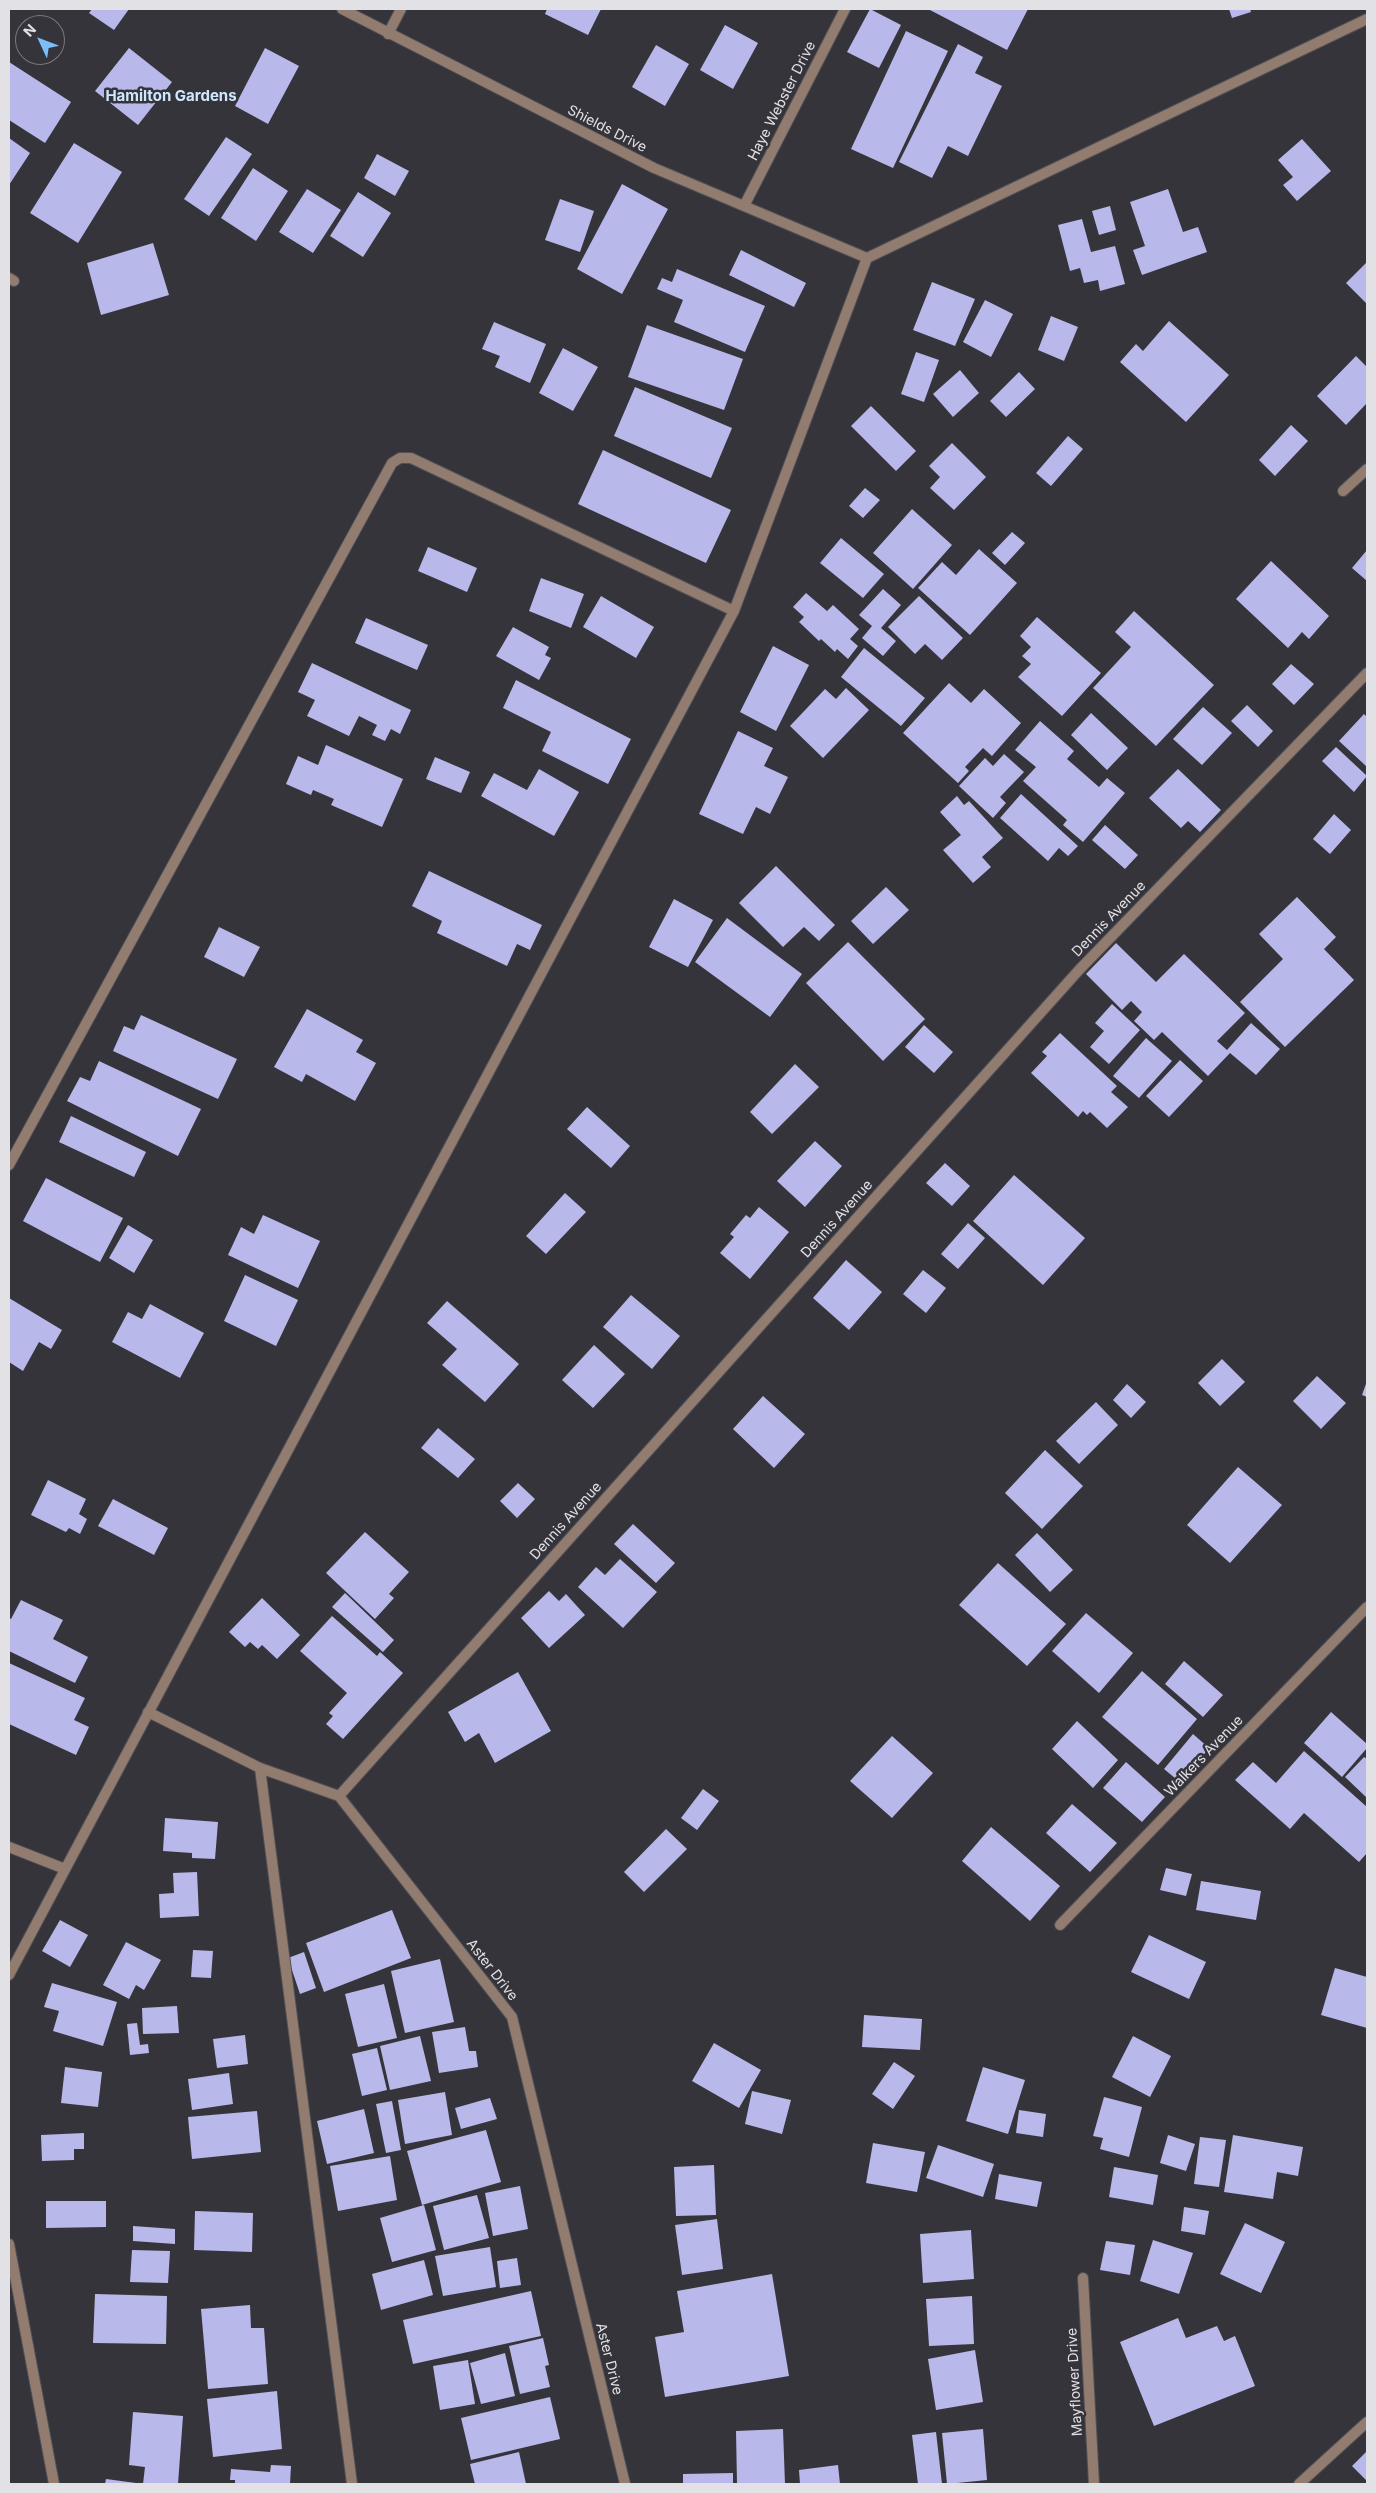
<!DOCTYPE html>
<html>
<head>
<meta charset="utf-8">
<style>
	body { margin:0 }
	#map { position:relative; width:1376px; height:2493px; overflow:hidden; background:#35343b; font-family:Inter,sans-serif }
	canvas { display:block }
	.frame { position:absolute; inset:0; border:10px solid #e2e1e5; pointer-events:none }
	.north { position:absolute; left:15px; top:15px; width:50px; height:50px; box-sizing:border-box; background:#35343b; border:1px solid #7a797f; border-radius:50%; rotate:313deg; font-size:14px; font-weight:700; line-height:20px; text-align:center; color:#e2e1e5 }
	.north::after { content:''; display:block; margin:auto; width:18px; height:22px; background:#7bbef8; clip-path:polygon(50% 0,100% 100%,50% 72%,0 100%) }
</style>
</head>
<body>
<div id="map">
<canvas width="1376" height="2493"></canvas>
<div class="frame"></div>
<div class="north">N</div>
</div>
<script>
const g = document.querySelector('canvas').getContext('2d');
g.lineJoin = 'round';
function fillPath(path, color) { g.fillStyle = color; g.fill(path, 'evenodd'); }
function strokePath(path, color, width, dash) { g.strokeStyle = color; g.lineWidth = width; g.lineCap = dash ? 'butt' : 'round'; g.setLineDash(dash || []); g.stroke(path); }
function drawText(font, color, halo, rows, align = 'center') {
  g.font = font + ' Inter,sans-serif'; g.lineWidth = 5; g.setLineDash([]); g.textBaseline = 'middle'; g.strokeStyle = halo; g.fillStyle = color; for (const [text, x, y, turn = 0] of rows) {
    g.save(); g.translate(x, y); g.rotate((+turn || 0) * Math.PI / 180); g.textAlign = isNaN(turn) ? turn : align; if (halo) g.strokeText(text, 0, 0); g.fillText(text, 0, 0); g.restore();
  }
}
fillPath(new Path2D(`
	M92,9H129L114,30L89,13Z
	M547,9H601L588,35L545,14Z
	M870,9L901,25L879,68L847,52Z
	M928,9H1028L1007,50Z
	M1229,9H1250L1251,12L1232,18Z
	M725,25L758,43L733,89L700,70Z
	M906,31L948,51L893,168L851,149Z
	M958,44L983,57L975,73L1002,86L968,156L948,146L932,178L899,162Z
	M656,45L689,64L665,106L632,87Z
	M129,48L172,82L138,125L95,91Z
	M265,48L299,66L268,124L235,106Z
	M9,62L71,102L45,143L9,120Z
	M226,137L252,154L209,216L184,199Z
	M9,138L30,153L9,185Z
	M1302,139L1331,171L1297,201L1283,185L1293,177L1278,160Z
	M74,143L122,172L78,243L30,213Z
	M377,154L409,171L395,196L364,178Z
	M253,168L288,191L256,241L221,218Z
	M622,184L668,209L622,294L577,269Z
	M307,189L341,210L313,253L279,232Z
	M1168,189L1183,232L1198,227L1207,252L1142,275L1133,250L1145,246L1130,202Z
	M358,192L391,213L363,257L330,236Z
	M560,199L594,211L580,252L545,240Z
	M1110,206L1116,230L1099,235L1092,211Z
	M1082,219L1091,252L1115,246L1125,284L1100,291L1098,280L1084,283L1080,268L1070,271L1058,225Z
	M153,243L169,295L101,315L87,263Z
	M741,250L806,283L794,307L729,275Z
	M1367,262V304L1346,283Z
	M677,269L765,306L745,352L674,322L683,300L657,289L662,278L672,282Z
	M932,282L975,299L955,346L913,330Z
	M985,300L1013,314L991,357L963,342Z
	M1051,316L1078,327L1064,361L1038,350Z
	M1169,321L1229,375L1186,422L1120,362L1136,344L1143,351Z
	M494,322L546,344L530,383L495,367L500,356L482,349Z
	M647,325L743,359L724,410L628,377Z
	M563,348L598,367L573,411L539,393Z
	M916,352L939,360L924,402L901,394Z
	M1356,356L1367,367V403L1346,425L1317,396Z
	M960,370L979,393L953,417L933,394Z
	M1019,372L1035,389L1006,417L990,401Z
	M635,387L732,428L711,478L614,436Z
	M871,406L916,451L896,471L851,426Z
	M1291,425L1308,441L1275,476L1259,460Z
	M1068,436L1083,449L1051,486L1036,473Z
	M952,443L986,477L954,510L930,488L940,477L929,466Z
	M603,450L731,510L706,563L578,504Z
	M865,488L880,500L863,518L849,506Z
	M912,509L952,545L913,589L873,553Z
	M1012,532L1025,543L1005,565L992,553Z
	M841,538L884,574L863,598L820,563Z
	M428,547L477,568L467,592L418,571Z
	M979,549L1017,583L970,635L918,588L942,562L956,575Z
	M1367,550V581L1352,568Z
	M1271,561L1329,616L1309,639L1302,632L1288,648L1236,599Z
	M541,578L584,594L571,628L529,611Z
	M883,589L901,605L881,628L896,641L883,656L862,638L872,626L859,615Z
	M806,593L827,611L833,605L859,629L850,639L858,646L848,659L837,649L835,652L821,639L819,641L799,622L804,617L793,607Z
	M601,596L654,627L636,658L583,627Z
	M919,596L963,638L942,660L925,644L915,654L888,627Z
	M1134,611L1214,685L1156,746L1093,688L1131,647L1115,632Z
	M1037,617L1101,673L1062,716L1018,677L1031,664L1022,656L1031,647L1020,636Z
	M366,618L428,645L417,670L355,643Z
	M513,627L549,647L545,655L551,658L539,680L496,656Z
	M773,646L809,665L776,731L740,712Z
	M864,648L925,698L901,726L841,677Z
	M312,663L411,710L400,734L391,729L385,741L372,735L377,725L359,716L349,736L307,716L315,700L298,692Z
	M1291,664L1314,684L1294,705L1272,684Z
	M516,680L631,739L608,784L542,751L551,732L503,708Z
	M949,683L971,703L984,689L1021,723L992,756L983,748L965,767L969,771L958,783L903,733Z
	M846,688L869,710L823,758L790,726L825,689L836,699Z
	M1247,705L1273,731L1258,747L1231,721Z
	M1203,707L1232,733L1202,765L1173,739Z
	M1091,713L1128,748L1107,770L1071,735Z
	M1364,714L1367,717L1366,766L1339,741Z
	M1040,721L1074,751L1067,759L1099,787L1107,778L1125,793L1083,842L1063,825L1067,820L1023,781L1036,767L1015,750Z
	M738,731L773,748L764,766L788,777L770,814L756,807L743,834L699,814Z
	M326,745L403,779L382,827L331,805L334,799L313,790L311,795L286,784L298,756L318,765Z
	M1336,747L1367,776L1354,792L1322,761Z
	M1004,754L1024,772L1000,797L1006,803L993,818L959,786L985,758L993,766Z
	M435,757L470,772L461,793L426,779Z
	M539,769L579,792L554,836L481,796L494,773L527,790Z
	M1178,769L1221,810L1200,832L1188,821L1181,828L1149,798Z
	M1021,794L1078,846L1068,856L1059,848L1048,861L1000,818Z
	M957,796L964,805L969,801L1003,838L982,857L991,867L973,883L943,850L961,835L940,812Z
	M1334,814L1351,830L1330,854L1313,839Z
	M1105,825L1138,855L1125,869L1092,840Z
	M776,866L835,925L819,941L804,927L783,947L739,903Z
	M429,871L542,925L530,950L517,944L507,966L437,933L442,921L412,906Z
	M886,887L909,910L873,944L851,921Z
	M1297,897L1336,937L1324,949L1354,980L1285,1047L1240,1002L1283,959L1259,934Z
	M674,899L713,920L688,967L649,947Z
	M727,918L802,974L770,1017L695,962Z
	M219,927L260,947L244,977L204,957Z
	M848,942L925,1019L883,1061L806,983Z
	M1116,943L1156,982L1184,954L1245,1013L1217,1041L1227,1050L1251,1023L1280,1049L1256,1075L1230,1053L1208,1076L1162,1032L1154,1040L1134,1021L1142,1012L1131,1001L1122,1010L1086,974Z
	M1112,1004L1140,1030L1109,1064L1090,1047L1104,1031L1095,1023Z
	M307,1009L363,1040L356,1052L376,1063L355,1101L306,1074L302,1082L274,1067Z
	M141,1015L237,1059L218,1099L113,1051L124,1026L134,1030Z
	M924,1025L953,1052L934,1073L905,1047Z
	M1060,1033L1117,1086L1111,1092L1128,1107L1107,1128L1090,1112L1087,1115L1083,1111L1078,1117L1031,1073L1047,1056L1042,1052Z
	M1146,1038L1172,1061L1139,1098L1113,1076Z
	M1180,1060L1203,1081L1169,1117L1146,1096Z
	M99,1061L201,1109L178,1156L67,1101L80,1077L90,1081Z
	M795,1064L819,1087L772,1134L750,1112Z
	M587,1107L630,1146L611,1168L567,1129Z
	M71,1116L146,1152L134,1177L59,1142Z
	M815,1141L842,1166L805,1207L777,1181Z
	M945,1163L970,1186L952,1206L926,1183Z
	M1014,1175L1085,1238L1043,1285L973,1221Z
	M46,1178L123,1218L100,1262L23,1221Z
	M565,1193L586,1212L546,1254L526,1236Z
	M759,1207L789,1232L750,1279L720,1253L734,1237L730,1234L746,1215L750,1218Z
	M263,1215L320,1241L298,1288L228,1255L241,1227L254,1234Z
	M968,1223L985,1238L958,1269L941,1254Z
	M128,1225L153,1240L134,1273L109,1258Z
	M846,1260L882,1292L849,1330L813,1298Z
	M923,1270L946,1288L926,1313L903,1294Z
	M245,1275L298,1300L276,1346L224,1321Z
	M631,1295L680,1336L652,1369L603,1327Z
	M9,1298L62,1330L51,1349L39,1342L23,1371L9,1362Z
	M447,1301L519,1364L485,1402L442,1365L457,1349L427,1323Z
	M150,1304L204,1333L180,1378L112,1342L128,1312L142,1319Z
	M594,1345L625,1374L593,1408L562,1380Z
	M1222,1359L1245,1382L1220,1406L1198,1383Z
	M1317,1376L1346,1403L1321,1429L1293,1401Z
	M1367,1381V1397L1362,1395Z
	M1127,1384L1146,1402L1131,1418L1113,1400Z
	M763,1396L805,1434L774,1468L733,1429Z
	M1096,1402L1118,1425L1079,1464L1056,1441Z
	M438,1428L475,1459L458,1478L421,1448Z
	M1045,1450L1083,1486L1042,1529L1005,1493Z
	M1238,1467L1282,1505L1230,1563L1187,1525Z
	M48,1480L86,1499L79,1514L87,1519L80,1534L69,1528L66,1532L31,1515Z
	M518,1483L535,1499L517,1518L500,1501Z
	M113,1499L168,1528L154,1555L98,1526Z
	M633,1524L675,1563L656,1583L614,1544Z
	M365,1532L409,1572L389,1594L394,1598L375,1619L326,1573Z
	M1037,1533L1073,1570L1050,1592L1015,1555Z
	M620,1559L657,1592L623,1628L578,1587L596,1567L605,1575Z
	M998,1563L1066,1624L1027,1666L959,1605Z
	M549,1591L559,1601L566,1594L585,1615L549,1648L521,1618Z
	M345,1593L394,1640L383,1652L332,1607Z
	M262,1598L300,1635L277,1659L262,1645L258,1649L250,1642L245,1647L229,1632Z
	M21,1600L63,1620L53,1639L88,1657L75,1683L9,1651V1618L11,1619Z
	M1086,1613L1133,1653L1099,1693L1052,1651Z
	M332,1616L377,1656L380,1652L403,1673L343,1739L326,1724L333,1716L329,1713L347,1693L300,1651Z
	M1184,1661L1223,1695L1203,1717L1165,1684Z
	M9,1663L85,1698L74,1720L89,1727L76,1755L9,1724Z
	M1142,1671L1197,1719L1158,1765L1102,1717Z
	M518,1672L551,1731L495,1763L479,1733L465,1742L448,1712Z
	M1331,1712L1367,1744V1748L1342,1777L1304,1743Z
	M1077,1721L1118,1760L1093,1788L1052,1749Z
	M1193,1734L1209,1748L1181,1783L1164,1769Z
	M892,1736L933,1773L892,1818L850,1781Z
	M1304,1751L1367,1807V1853L1359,1862L1304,1813L1290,1829L1235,1780L1253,1762L1276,1783Z
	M1364,1757L1367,1759V1798L1345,1777Z
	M1126,1762L1165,1797L1142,1822L1103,1788Z
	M703,1789L719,1801L697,1830L681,1818Z
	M1072,1804L1117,1843L1090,1872L1046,1833Z
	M165,1818L218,1822L215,1859L192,1858V1853L163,1851Z
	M991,1827L1060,1886L1030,1921L962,1861Z
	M666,1829L687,1849L644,1892L624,1872Z
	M1166,1868L1192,1874L1186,1896L1160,1890Z
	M197,1872L199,1916L160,1918L159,1894L174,1893L173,1873Z
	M1201,1881L1261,1891L1256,1920L1196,1910Z
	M392,1910L411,1958L324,1992L306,1943Z
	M60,1920L88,1935L70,1967L42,1951Z
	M1149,1935L1206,1962L1189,1999L1131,1972Z
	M126,1942L161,1960L144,1990L136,1985L129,1999L103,1985Z
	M193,1950L213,1951L211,1978L191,1977Z
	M304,1952L316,1988L300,1994L288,1958Z
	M440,1959L454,2022L405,2033L391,1971Z
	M1335,1968L1367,1977V2028L1321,2015Z
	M52,1983L117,2002L103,2046L53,2031L59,2011L44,2007Z
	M384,1984L397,2038L358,2047L345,1994Z
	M177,2006L179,2033L143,2034L142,2008Z
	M864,2015L922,2019L920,2050L862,2047Z
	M137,2023L140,2045L148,2044L149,2053L130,2055L127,2024Z
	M465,2027L469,2051H476L478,2067L439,2073L432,2032Z
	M245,2035L248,2064L217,2068L213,2039Z
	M420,2036L431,2081L390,2090L380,2046Z
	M1133,2036L1171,2056L1150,2097L1112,2077Z
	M714,2043L761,2070L739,2108L692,2081Z
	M377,2048L387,2090L362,2096L352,2054Z
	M894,2062L915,2076L893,2109L872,2094Z
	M65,2067L102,2072L98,2107L61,2103Z
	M983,2067L1025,2080L1008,2134L966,2121Z
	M229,2073L233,2104L192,2110L188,2079Z
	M752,2091L791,2100L782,2134L745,2124Z
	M445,2092L452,2135L405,2144L398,2100Z
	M1104,2097L1142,2107L1129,2157L1100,2149L1103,2138L1093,2136Z
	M490,2098L497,2119L461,2129L455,2108Z
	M392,2101L401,2150L386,2153L376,2104Z
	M364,2109L374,2153L327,2164L317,2121Z
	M1019,2110L1046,2114L1043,2137L1016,2133Z
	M257,2111L261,2152L192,2159L188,2117Z
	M486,2130L501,2182L422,2205L407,2151Z
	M84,2133V2149H74V2160L42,2161L41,2135Z
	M1168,2135L1195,2144L1186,2171L1160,2163Z
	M1233,2135L1303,2147L1298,2176L1277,2172L1273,2199L1224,2192Z
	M1200,2137L1226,2140L1219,2187L1194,2184Z
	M873,2143L925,2152L917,2192L866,2183Z
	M938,2145L994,2164L983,2197L926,2178Z
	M390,2156L397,2200L338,2211L330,2166Z
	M714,2165L716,2215L676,2216L674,2167Z
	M1114,2167L1158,2175L1153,2205L1109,2197Z
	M999,2174L1042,2182L1037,2207L995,2199Z
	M520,2186L528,2229L493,2236L485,2193Z
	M477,2195L489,2238L444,2250L433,2206Z
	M46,2201H106V2227L46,2228Z
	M424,2205L436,2250L392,2262L380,2218Z
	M1184,2207L1209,2211L1205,2235L1181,2231Z
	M195,2211L253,2213L252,2252L194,2250Z
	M717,2219L723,2269L682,2275L675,2225Z
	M1245,2223L1285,2242L1261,2293L1220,2274Z
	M133,2226L175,2229V2244L133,2241Z
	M971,2230L974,2279L923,2283L920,2234Z
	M1153,2240L1193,2253L1179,2294L1140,2281Z
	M1106,2241L1135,2245L1130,2275L1100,2270Z
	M490,2247L496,2287L443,2296L435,2256Z
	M132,2250L170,2251L168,2283L130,2282Z
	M517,2258L521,2285L500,2288L497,2261Z
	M424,2260L433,2295L381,2310L372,2274Z
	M772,2274L789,2376L665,2397L655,2337L684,2332L677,2291Z
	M531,2291L541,2336L413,2364L403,2320Z
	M95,2294L167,2296L166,2344L93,2343Z
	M972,2296L974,2344L929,2346L926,2299Z
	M250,2305L251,2328H264L268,2384L208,2389L201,2309Z
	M1178,2318L1186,2338L1217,2326L1224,2341L1235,2336L1255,2386L1154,2426L1120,2342Z
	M543,2338L549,2365L545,2366L550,2387L520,2394L509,2346Z
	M975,2350L983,2402L936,2410L928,2359Z
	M505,2353L515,2396L481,2404L470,2363Z
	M468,2360L475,2404L440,2410L433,2366Z
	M277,2391L282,2449L213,2457L207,2399Z
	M550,2397L560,2439L471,2460L461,2418Z
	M133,2412L183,2416L178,2484H143L145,2467L129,2465Z
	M783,2429L785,2484H737L736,2431Z
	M983,2429L987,2480L947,2484L942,2433Z
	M936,2432L942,2484H918L912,2435Z
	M1367,2451V2481L1352,2466Z
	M519,2452L526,2484H475L470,2464Z
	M271,2465L291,2466L290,2484H235V2480H230L231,2469L270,2472Z
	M838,2465L840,2484H800L799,2470Z
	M733,2473V2484H683V2474Z
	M106,2479L136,2483V2484H105Z`), '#b9b8eb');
const street = new Path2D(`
	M342,9L654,168L867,258
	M388,34L401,9
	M744,206L845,9
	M9,278L14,281
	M1343,491L1367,469
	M9,1165L392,463L400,458H411L734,611
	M148,1712L260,1768L339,1796L512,2017L625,2484
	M260,1768L352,2484
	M339,1796L1079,970L1367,673
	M9,1847L65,1869
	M1060,1925L1367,1607
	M9,1975L734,611L867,258L1367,19
	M9,2244L54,2484
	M1083,2278L1094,2484
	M1299,2484L1367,2422`);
strokePath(street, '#515056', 12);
strokePath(street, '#927c6f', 10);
drawText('14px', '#e2e1e5', '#35343b', [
	["Haye Webster Drive",782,101,-63],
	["Shields Drive",607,129,27],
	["Dennis Avenue",1109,919,-46],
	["Dennis Avenue",837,1219,-48],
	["Dennis Avenue",566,1521,-48],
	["Walkers Avenue",1204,1756,-46],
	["Aster Drive",492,1970,52],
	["Aster Drive",609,2359,76],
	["Mayflower Drive",1075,2382,-93]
]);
drawText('bold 15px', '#d0e8fe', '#35343b', [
	["Hamilton Gardens",171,96]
]);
</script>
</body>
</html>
